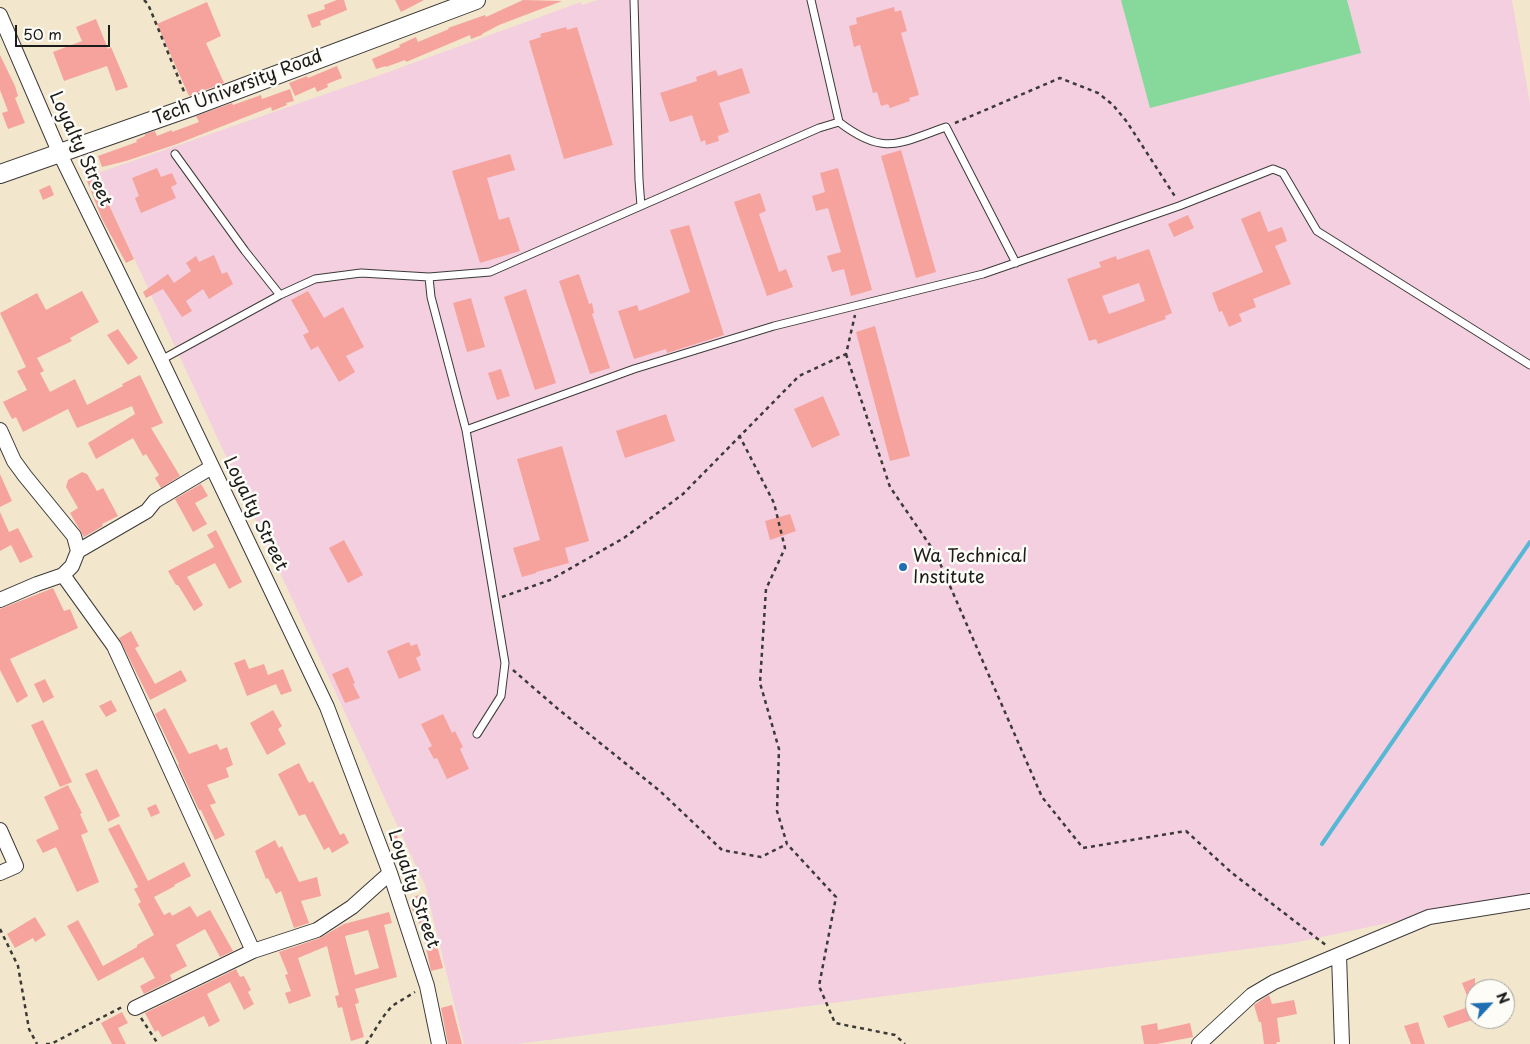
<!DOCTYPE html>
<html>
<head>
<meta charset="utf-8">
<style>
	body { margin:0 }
	#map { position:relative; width:1530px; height:1044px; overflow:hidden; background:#f2e6cd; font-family:"Playpen Sans",sans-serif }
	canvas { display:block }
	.north { position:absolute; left:1465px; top:979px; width:50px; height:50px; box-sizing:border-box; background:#fdfcf7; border:1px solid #a3a29f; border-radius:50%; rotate:65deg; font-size:14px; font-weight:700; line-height:20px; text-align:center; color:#1c1c1c }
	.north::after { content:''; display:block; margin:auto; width:18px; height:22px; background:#1f6fb2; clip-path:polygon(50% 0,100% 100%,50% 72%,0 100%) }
	.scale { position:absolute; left:15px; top:25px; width:95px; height:22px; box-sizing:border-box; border:2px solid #1c1c1c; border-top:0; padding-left:6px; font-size:15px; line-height:18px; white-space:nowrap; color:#1c1c1c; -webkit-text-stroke:4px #fdfcf7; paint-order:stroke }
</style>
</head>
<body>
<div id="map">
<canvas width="1530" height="1044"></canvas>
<div class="north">N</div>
<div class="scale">50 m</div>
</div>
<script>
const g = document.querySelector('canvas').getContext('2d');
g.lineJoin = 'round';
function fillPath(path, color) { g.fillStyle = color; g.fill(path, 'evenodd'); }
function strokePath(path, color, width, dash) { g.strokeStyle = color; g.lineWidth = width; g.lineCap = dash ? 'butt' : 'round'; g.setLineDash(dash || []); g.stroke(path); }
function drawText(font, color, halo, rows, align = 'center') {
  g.font = font + ' "Playpen Sans",sans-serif'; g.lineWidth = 5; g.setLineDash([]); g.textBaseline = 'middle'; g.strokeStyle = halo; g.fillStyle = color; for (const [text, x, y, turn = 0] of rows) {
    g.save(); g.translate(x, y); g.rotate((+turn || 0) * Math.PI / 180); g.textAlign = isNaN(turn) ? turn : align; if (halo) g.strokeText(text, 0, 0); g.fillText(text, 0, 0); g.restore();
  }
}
fillPath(new Path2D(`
	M598,0H1512L1530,104V893L1293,943L517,1044H464L425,885L95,174L369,79L581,2L582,5Z`), '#f3cfe0');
fillPath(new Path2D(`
	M1121,0H1347L1361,53L1150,108Z`), '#86d99a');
strokePath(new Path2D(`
	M1322,844L1530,542`), '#56b8d5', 4);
fillPath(new Path2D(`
	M337,0H344L347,10L320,21L321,25L312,28L307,15L325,9L324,5Z
	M395,0H424L401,12Z
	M523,0L562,1L499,25L482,34V35L471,39L470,35L406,62L405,60L386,67V66L376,69L372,59L400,47L399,45L416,37L418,42L449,29L448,28L485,15L486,17Z
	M207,2L221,36L206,43L224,83L189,96L157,24Z
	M894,7L895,12L901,10L907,31L901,33L919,95L909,98L910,101L890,108L888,104L881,106L877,92L873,93L860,45L854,47L849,26L857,24L856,18Z
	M96,19L108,49L111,47L128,87L116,91L107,66L64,81L53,52L82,41L76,27Z
	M566,27L567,30L577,27L613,145L564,159L529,41L541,37L540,34Z
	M0,55L15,86L18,96L15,98L25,123L8,129L2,113L8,111L0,90Z
	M337,66L342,78L327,84L328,87L317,92L315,87L295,96L289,83L307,76L308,78Z
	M742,68L750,93L719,103L729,132L718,136L719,141L706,145L705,140L701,142L692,115L670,122L660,93L697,81L696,77L716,70L718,76Z
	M290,89L294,101L286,103L287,105L272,111L271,107L177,144L126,161L102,167L98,156L137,142L136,140L145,136V134L155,131L157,136L172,130V132L199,122L196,116L232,103L233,105L261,95L262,99Z
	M901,150L936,272L916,278L881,156Z
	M510,154L515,170L487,178L499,220L509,217L520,251L480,263L452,171Z
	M93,165L104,194L134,259L126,263L102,219L87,181H88L83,168Z
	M157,168L161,177L172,173L177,184L171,187L176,198L141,213L135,198L139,196L132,178Z
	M838,168L872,290L851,296L844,269L832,272L827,256L841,252L828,208L816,211L812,196L825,192L820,173Z
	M50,185L54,195L43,200L39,190Z
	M760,193L766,211L759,214L779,272L786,269L793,287L767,296L734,202Z
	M1260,211L1268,232L1282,227L1287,241L1275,246L1291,284L1253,299L1256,307L1239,314L1242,321L1229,327L1222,311L1219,312L1212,293L1263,272L1241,219Z
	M1188,215L1194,228L1174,237L1168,224Z
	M689,225L724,335L667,353L666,349L634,359L618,311L637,305L639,311L690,292L670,230Z
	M1149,249L1172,313L1165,316L1166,319L1098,344L1096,339L1089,341L1067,279L1101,267L1099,262L1116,256L1117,260ZM1139,283L1145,301L1109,314L1102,296Z
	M214,255L222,274L227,272L233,284L209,299L203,289L186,301L192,311L182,317L163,289L146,298L143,292L168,274L174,283L191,271L186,263L196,256L199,262Z
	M579,274L589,304L592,303L594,313L592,314L610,368L590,374L559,281Z
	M526,289L556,383L535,390L504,297Z
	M82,291L99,322L70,338L72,341L37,358L44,371L40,373L50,392L75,379L87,405L123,386L122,384L140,375L163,423L151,428L180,476L161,488L155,478L159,475L146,454L143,456L133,438L96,459L88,443L135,414L132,406L77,428L68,409L23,432L16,417L12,419L3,402L27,390L17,371L26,367L0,313L37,293L46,310Z
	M308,291L324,318L343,307L364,347L346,356L355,372L339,382L318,346L311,350L303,335L309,332L291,300Z
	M471,298L485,347L467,352L453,303Z
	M875,326L910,456L890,461L856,332Z
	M118,329L138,358L128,365L107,335Z
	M501,369L510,396L497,400L488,373Z
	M823,396L840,435L812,448L794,409Z
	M666,414L675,441L625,458L616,431Z
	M562,446L589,541L565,548L569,563L536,572V573L522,577L513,548L540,540L517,459Z
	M82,472L87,474L97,491L103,488L118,516L102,524L103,526L84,537L70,513L78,508L66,487L68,480Z
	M0,474L12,501L0,507Z
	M201,484L208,496L195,503L207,524L193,532L175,499Z
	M0,512L9,532L18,528L33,557L20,563L11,545L0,551Z
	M790,514L796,531L770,540L765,521Z
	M216,530L242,582L229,589L215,563L187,577L203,605L194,611L178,585H176L168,571L214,547L207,535Z
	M344,540L363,575L348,583L329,548Z
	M53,588L64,611L70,609L78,628L10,659L28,696L17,703L0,670V609Z
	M131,631L139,646L135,648L155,684L181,670L187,681L150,700L119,638Z
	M409,642L411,646L417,644L421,655L416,658L421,670L399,679L387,651Z
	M245,659L249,669L264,664L268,675L283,669L292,691L281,695L276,684L247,696L234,663Z
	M348,667L355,683L353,684L360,698L345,703L332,674Z
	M45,679L54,697L43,703L34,684Z
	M111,700L117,711L106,717L99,706Z
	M165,708L189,754L217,744L220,750L227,747L233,765L226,768L229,777L207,785L216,803L210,805L225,835L215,840L201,810H199L178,765L179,764L155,714Z
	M273,710L282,726L278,729L286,744L267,755L250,723Z
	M443,714L452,733L455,731L463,747L460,749L469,769L447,779L437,758L434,759L428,748L432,746L421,724Z
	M43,720L72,782L60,787L31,725Z
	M299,763L309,783L313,781L340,835L344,833L349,843L332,853L329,847L324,850L305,814L299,816L278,774Z
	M97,769L120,816L108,822L85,774Z
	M68,785L82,813L80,814L88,832L81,835L99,882L77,892L56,847L43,853L36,840L59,829L44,797Z
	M156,804L160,813L151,817L147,808Z
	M119,824L148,881L184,862L191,876L174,885L175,886L154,897L164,915L170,912L172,916L190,906L197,917L210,910L233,951L220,957L205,929L176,945L187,966L170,975L172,980L144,994L140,986L155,978L143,957L98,981L67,926L78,920L103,966L137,947V945L154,935L138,904L141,902L134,889L138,887L108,829Z
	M395,831L399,840L390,844L387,835Z
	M275,840L279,848L282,846L299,882L317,877L321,896L301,901L309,923L294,928L281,891L276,894L268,878L266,879L255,851Z
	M422,894L431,923L443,968L431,971L422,929L411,907L413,906L410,898Z
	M389,912L392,923L384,925L397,977L355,989L359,1003L355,1004L364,1037L351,1041L342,1007L338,1008L335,996L339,995L327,946L298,958L311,996L289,1004L285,993L291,991L285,975L288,974L279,952L320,938L344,924ZM368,930L379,968L355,975L345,936Z
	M35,917L46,935L35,942L33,938L15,948L7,934Z
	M236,969L240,977L244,976L251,990L248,992L254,1004L244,1010L230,982L207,994L220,1021L209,1027L204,1016L162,1037L158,1030L155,1032L145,1013Z
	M1475,978V1019L1448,1028L1443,1016L1471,1006L1462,983Z
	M1269,995L1272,1004L1294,1000L1297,1014L1277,1018L1280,1042H1276L1277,1044H1264L1261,1022H1259L1254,1005Z
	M452,1005L456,1021L462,1044H448L447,1039L441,1008Z
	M122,1012L128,1023L118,1028L126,1044H112L101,1023Z
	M1418,1022L1420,1029L1425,1044H1411L1404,1026Z
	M1157,1023L1158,1030L1190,1023L1193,1037L1157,1044H1144L1141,1026Z`), '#f6a39e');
const service = new Path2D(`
	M634,0L639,180L641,206
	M811,0L839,122C883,156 898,144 946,127L1016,263
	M175,154L245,251L280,295
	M429,277L431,297L466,430L634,369L774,326L983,274L1179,206L1273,169L1283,173L1317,231L1530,365
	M161,360L280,295L315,279L361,273L429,277L490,272L819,128L839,122
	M466,430L505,663L501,696L477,734`);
const minor = new Path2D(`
	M0,15L60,154L161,360L327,707L390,873L427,986L439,1044
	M0,430L14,461L25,476L74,536L78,551L72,566L63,575L37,584L0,600
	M78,551L147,511L155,501L212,467
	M63,575L114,646L253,951
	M0,830L16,866L0,873
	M1339,955L1342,1044
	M135,1008L253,951L317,930L352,907L390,873
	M1199,1044L1252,995L1274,982L1429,917L1530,901`);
const tertiary = new Path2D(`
	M0,174L191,107L476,0`);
strokePath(service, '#3c3a37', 9);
strokePath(minor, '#3c3a37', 16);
strokePath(tertiary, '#3c3a37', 20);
strokePath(new Path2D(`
	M144,0L148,4L185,94
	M955,123L1060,78L1098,93L1113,105L1127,122L1176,198
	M846,354L890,487L936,554L1042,797L1083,848L1186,831L1232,873L1327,946
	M739,435L774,503L785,548L766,589L760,683L779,749L777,811L787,844L836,897L819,986L835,1023L895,1035L905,1044
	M502,597L550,580L624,538L683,494L799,376L846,354L855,315
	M513,670L558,709L661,792L722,850L761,857L787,844
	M0,929L18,966L29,1029L37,1044
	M141,1018L158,1044
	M46,1044H51L122,1007
	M366,1044L383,1017L392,1006L415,992`), '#3c3a37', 2.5, [4, 4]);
strokePath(service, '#fff', 7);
strokePath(minor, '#fff', 14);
strokePath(tertiary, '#fff', 18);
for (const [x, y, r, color] of [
	[903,567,5,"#1f6fb2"]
]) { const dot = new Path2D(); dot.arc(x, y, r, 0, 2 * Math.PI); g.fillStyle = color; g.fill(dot); strokePath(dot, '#fdfcf7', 2); }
drawText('18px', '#1c1c1c', '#fdfcf7', [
	["Tech University Road",238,88,-21],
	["Loyalty Street",80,149,65],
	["Loyalty Street",255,514,64],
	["Loyalty Street",413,889,71]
]);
drawText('18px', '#1c1c1c', '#fdfcf7', [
	["Wa Technical",913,557],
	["Institute",913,578]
], 'left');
</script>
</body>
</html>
